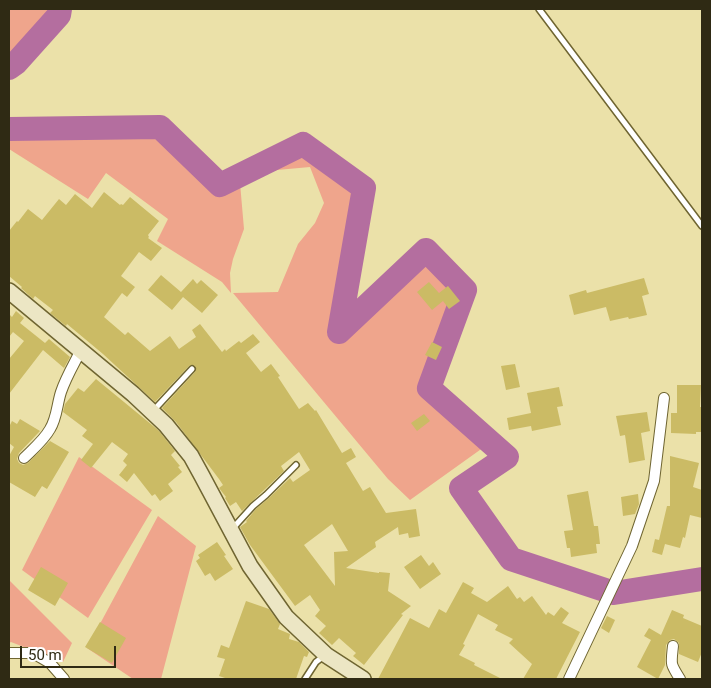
<!DOCTYPE html>
<html>
<head>
<meta charset="utf-8">
<style>
	body { margin:0 }
	#map { position:relative; width:711px; height:688px; overflow:hidden; background:#ebe1a9; font-family:Roboto,sans-serif }
	canvas { display:block }
	.frame { position:absolute; inset:0; border:10px solid #2f2a14; pointer-events:none }
	.scale { position:absolute; left:20px; top:646px; width:96px; height:22px; box-sizing:border-box; border:2px solid #2f2a14; border-top:0; padding-left:6px; font-size:15px; line-height:18px; white-space:nowrap; color:#2f2a14; -webkit-text-stroke:4px #fff; paint-order:stroke }
</style>
</head>
<body>
<div id="map">
<canvas width="711" height="688"></canvas>
<div class="frame"></div>
<div class="scale">50 m</div>
</div>
<script>
const g = document.querySelector('canvas').getContext('2d');
g.lineJoin = 'round';
function fillPath(path, color) { g.fillStyle = color; g.fill(path, 'evenodd'); }
function strokePath(path, color, width, dash) { g.strokeStyle = color; g.lineWidth = width; g.lineCap = dash ? 'butt' : 'round'; g.setLineDash(dash || []); g.stroke(path); }
fillPath(new Path2D(`
	M9,9H67L66,22L30,64L9,78Z
	M9,120L10,121L166,120L223,173L307,134L355,170L375,191L350,313L426,239L474,291L435,386L498,437L410,500L388,479L233,293L278,292L298,244L315,223L324,203L310,167L277,170L240,183L244,229L233,259L230,273L231,293L222,282L157,241L168,219L106,173L88,199L9,149Z
	M79,457L152,510L88,618L22,570Z
	M158,516L196,546L161,679H133L87,648Z
	M9,580L72,643L63,662L11,642L9,643Z`), '#efa58c');
strokePath(new Path2D(`
	M9,68L16,63L59,15L60,9
	M9,129L160,127L220,185L303,144L364,188L339,332L426,250L465,290L429,388L507,457L461,488L511,559L614,593L702,579`), '#b46e9f', 24);
fillPath(new Path2D(`
	M104,192L120,205L121,204L123,205L130,197L159,221L148,235L149,237L148,238L162,248L151,261L139,252L121,276L135,287L127,297L122,293L104,317L125,335L128,332L150,351L170,336L179,349L196,337L192,330L200,324L222,352L225,349L226,351L239,341L241,343L253,334L260,342L246,353L261,372L271,364L280,376L278,377L299,409L308,403L315,411L316,410L342,453L351,448L356,457L346,463L363,491L370,487L386,513L416,509L420,536L409,538L408,533L399,535L398,527L375,542L376,547L346,568L379,573V572L390,573L388,591L411,606L401,614L403,615L364,665L353,656L356,653L339,638L332,645L319,633L326,626L315,616L320,610L310,595L295,606L250,545L240,527L247,522L246,521L256,509L269,498L290,478L293,482L310,470L299,452L281,466L284,471L242,511L236,502L230,506L225,498L226,497L219,488L223,485L219,479L176,422L162,408L195,372L196,369L195,366L192,365L189,366L155,402L103,354L67,324L66,326L50,313L53,310L35,296L33,299L21,288L22,287L9,276V231L17,221L18,222L28,209L42,220L59,199L66,205L75,194L92,208ZM332,524L348,551L334,552L335,586L304,545Z
	M161,275L181,292L193,279L197,284L201,280L218,295L202,313L183,297L172,310L148,290Z
	M644,278L649,294L642,296L647,315L629,319L628,317L610,321L606,307L574,315L569,295L586,290L587,293Z
	M429,282L439,293L448,286L460,301L449,309L443,301L432,310L417,292Z
	M16,311L24,318L20,323L45,343L49,339L70,357L64,368L43,350L9,394V359L24,341L13,332L9,337V314L12,317Z
	M432,342L442,347L436,360L425,355Z
	M515,364L520,387L506,390L501,366Z
	M96,379L152,425L159,431L175,451L171,455L180,466L178,467L182,472L168,484L173,491L160,501L155,494L152,496L134,473L127,482L119,475L127,465L123,461L128,454L112,442L91,468L81,460L93,444L82,436L87,430L63,412L65,404L78,388L84,392Z
	M677,385H701L700,407H702V432H696V434L671,433V413H677Z
	M559,387L563,406L557,407L561,425L532,431L531,426L509,430L507,418L531,413L527,393Z
	M647,412L650,431L641,433L645,460L629,463L625,435L620,436L616,416Z
	M424,414L430,421L417,431L411,423Z
	M20,419L40,431L19,453L17,459L19,463L23,465L28,463L50,441L69,452L47,489L42,486L35,497L9,482V456L14,447L9,443V427L12,421L17,424Z
	M670,456L699,463L693,487L702,490V518L690,515L685,538L683,537L680,548L665,544L662,555L652,552L655,539L659,540L667,506H670Z
	M588,491L594,526H598L600,544H596L597,553L571,557L570,548H567L564,531L573,530L567,495Z
	M638,494L639,504L635,514L623,516L621,497Z
	M217,542L226,555L224,556L233,569L215,581L210,573L205,576L196,561L200,558L198,555Z
	M421,555L429,566L433,562L441,574L420,589L404,567Z
	M41,567L68,583L55,606L28,590Z
	M463,582L474,588L471,593L487,602L508,586L517,599L520,597L524,602L532,596L546,615L548,612L554,616L561,607L569,613L562,623L580,632L556,679H523L532,664L509,643L513,639L495,630L498,625L478,614L463,644L465,645L459,655L475,663L474,665L502,679H378L410,618L429,628L439,609L446,613Z
	M246,601L269,609L280,624L278,629L290,634L289,639L299,642L309,652L307,657L304,656L296,679H228L219,676L225,659L217,657L221,645L229,648Z
	M672,610L684,615L683,618L702,626V652L698,662L679,654V643L674,639L670,640L666,645L665,665L658,679L637,667L651,640L644,636L649,628L661,635Z
	M607,616L615,620L609,633L601,628Z
	M100,622L126,638L112,663L85,647Z`), '#cbbb65');
const lane = new Path2D(`
	M539,9L702,226
	M153,411L192,369
	M233,528L253,506L266,495L296,465
	M305,679L316,662L325,655`);
const street = new Path2D(`
	M24,458C33,449 44,440 50,429C57,418 57,404 61,392C66,377 74,364 81,350
	M673,646C671,665 670,663 680,679
	M9,653H33L50,663L64,679
	M569,679L632,546L654,481L664,398`);
const secondary = new Path2D(`
	M9,291L133,394L166,425L191,456L202,476L250,566L286,617L326,655L363,679`);
strokePath(lane, '#6f6531', 8);
strokePath(street, '#6f6531', 12);
strokePath(secondary, '#6f6531', 18);
strokePath(lane, '#fff', 5);
strokePath(street, '#fff', 10);
strokePath(secondary, '#ece6c4', 15);
</script>
</body>
</html>
